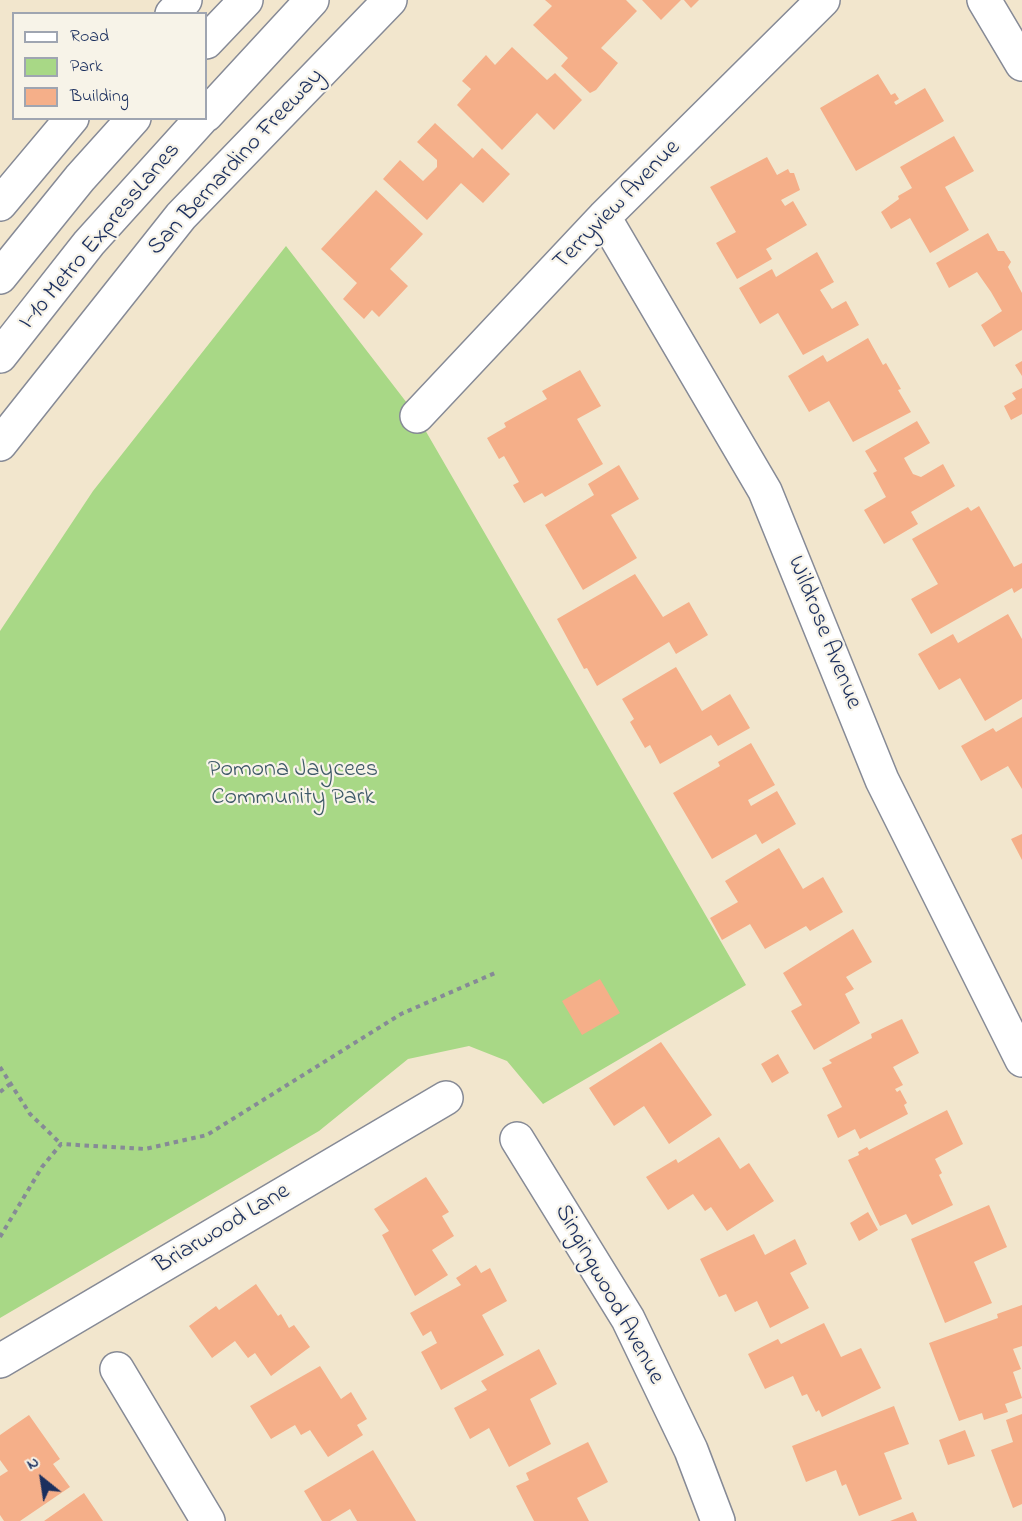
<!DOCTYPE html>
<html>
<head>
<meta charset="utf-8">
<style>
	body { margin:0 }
	#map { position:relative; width:1022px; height:1521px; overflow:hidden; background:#f2e6cd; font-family:"Indie Flower",sans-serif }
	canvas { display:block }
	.legend { position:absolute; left:12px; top:12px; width:195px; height:108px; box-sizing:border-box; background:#f7f3e8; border:2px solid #9fa5b1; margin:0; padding:8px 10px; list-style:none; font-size:18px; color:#1b2f5e }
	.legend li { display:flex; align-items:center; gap:12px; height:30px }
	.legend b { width:30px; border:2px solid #9fa5b1 }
	.north { position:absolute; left:12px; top:1449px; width:60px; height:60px; -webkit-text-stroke:4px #f7f3e8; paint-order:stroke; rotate:330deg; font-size:16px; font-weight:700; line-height:24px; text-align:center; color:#1b2f5e }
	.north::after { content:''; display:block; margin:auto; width:21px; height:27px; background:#1b2f5e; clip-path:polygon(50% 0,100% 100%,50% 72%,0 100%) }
</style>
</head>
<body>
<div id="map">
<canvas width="1022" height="1521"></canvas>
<ul class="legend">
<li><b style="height:8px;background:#fff"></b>Road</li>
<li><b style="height:16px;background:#a8d886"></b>Park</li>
<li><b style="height:16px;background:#f5af89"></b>Building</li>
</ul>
<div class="north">N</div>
</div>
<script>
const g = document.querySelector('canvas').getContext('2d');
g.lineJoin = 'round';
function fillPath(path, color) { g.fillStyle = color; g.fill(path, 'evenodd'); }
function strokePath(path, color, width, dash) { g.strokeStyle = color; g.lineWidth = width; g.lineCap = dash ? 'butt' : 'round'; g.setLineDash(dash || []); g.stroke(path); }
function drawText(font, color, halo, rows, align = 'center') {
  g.font = font + ' "Indie Flower",sans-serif'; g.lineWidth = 4.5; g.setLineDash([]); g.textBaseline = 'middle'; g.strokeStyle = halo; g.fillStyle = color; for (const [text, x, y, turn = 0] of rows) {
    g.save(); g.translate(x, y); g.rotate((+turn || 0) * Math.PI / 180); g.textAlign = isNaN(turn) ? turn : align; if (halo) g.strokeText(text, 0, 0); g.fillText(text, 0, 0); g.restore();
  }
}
fillPath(new Path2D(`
	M286,246L417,416L746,985L543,1104L507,1061L469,1046L408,1059L319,1131L0,1318V631L93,491Z`), '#a8d886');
fillPath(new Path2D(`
	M545,0H626L637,11L601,48L618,63L596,90L590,93L561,66L568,58L533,25L552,6Z
	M642,0H681L661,20Z
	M684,0H699L691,8Z
	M512,47L547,80L555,73L582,100L554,130L537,113L502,150L457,105L471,89L462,81L486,55L495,65Z
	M878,74L891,95L895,93L899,99L894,102L896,105L925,88L944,121L856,171L820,108Z
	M435,123L473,158L482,148L510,174L483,203L461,183L427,220L383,179L400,160L423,181L437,167V160L417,142Z
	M954,136L974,171L945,187L969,230L930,253L910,218L891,229L881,212L899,199L898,196L912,188L900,167Z
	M767,157L777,175L788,169L790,173H794L800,190L781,200L785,206L793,201L807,225L766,249L772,259L737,279L716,243L736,232L710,187Z
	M376,190L423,234L390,269L408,286L379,317L372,310L364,319L343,299L357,283L321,249Z
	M988,233L998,251H1004L1011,262L1008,267L1022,293V330L994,347L981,325L1002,311L991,292L977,272L949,288L936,263Z
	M817,252L834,282L820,290L832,309L846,301L859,325L803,355L778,313L760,324L739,288L772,269L776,277Z
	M868,338L883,365L886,363L901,389L898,390L911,412L853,442L829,401L809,412L788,376L823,355L827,362Z
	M1022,361V376L1015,365Z
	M580,370L601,406L577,419L603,464L545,497L542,493L524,503L513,485L519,482L504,456L499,459L487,438L506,427L504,423L547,399L542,391Z
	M1022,388V414L1011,420L1004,406L1016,399L1012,393Z
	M917,421L930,443L904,458L913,474L921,477L943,464L955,486L911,512L918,524L884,544L864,510L886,497L873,473L877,471L865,451Z
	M619,465L639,499L611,515L637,558L583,590L545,525L594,495L588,484Z
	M979,506L1014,567L1022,563V588L1014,593L1012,588L931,634L911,599L938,584L912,539L968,507L971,511Z
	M635,574L663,617L689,602L708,635L676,654L669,642L597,686L587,668L584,669L557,619Z
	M1008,614L1022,639V699L985,721L960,678L939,690L918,654L953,634L958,643Z
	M676,667L702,711L730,694L750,728L718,746L711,735L660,764L650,745L645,748L630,722L634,719L622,699Z
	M1022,717V789L1008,766L981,781L961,746L993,728L996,732Z
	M751,743L775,785L748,800L751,806L777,791L796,824L762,844L756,834L712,859L673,793L720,766L718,762Z
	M1022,834V860L1011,839Z
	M779,848L803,889L823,877L843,912L810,931L806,926L765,949L750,924L722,940L710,918L738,902L725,881Z
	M853,929L872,962L846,977L854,989L845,994L860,1023L814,1050L791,1011L802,1005L783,973Z
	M600,979L620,1013L582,1035L562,1001Z
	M902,1019L919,1053L893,1067L903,1085L895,1089L897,1092L900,1090L907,1103L904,1105L908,1114L860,1139L855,1129L838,1138L827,1115L842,1107L822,1068L832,1063L829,1060L872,1038L871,1034Z
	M661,1042L712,1115L669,1144L644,1106L614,1126L589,1088Z
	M778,1054L789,1073L772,1083L761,1064Z
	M947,1110L963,1144L935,1159L942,1173L939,1175L953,1205L912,1225L906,1214L880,1226L848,1160L859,1155L858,1152L867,1147L869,1150Z
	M719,1137L740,1169L749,1163L774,1201L727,1231L711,1207L705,1211L693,1194L668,1210L646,1177L676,1159L678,1163Z
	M426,1177L449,1212L442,1216L454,1236L432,1250L448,1275L415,1296L382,1235L389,1231L374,1209Z
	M989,1205L1007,1247L974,1262L992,1303L945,1323L911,1239Z
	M868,1212L878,1230L859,1241L850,1223Z
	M754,1234L765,1255L795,1239L807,1264L790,1273L809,1308L770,1328L757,1301L735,1312L726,1294L719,1297L700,1259Z
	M476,1265L481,1273L490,1268L507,1301L482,1315L504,1355L441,1390L421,1352L437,1343L431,1331L423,1336L410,1313L461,1285L456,1278Z
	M256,1284L278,1316L281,1314L289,1328L294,1325L310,1347L271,1376L255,1353L248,1358L235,1341L212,1358L189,1326L216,1306L219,1310Z
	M1022,1305V1346L1013,1349L1021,1369L1013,1372L1022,1398L1005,1404L1008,1412L984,1420L982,1413L959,1421L929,1343L998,1318L997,1314Z
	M824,1323L841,1357L861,1348L881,1388L822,1417L819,1410L816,1412L807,1394L802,1396L793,1376L765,1389L748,1354L778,1339L781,1344Z
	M539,1349L557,1384L530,1399L551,1444L509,1467L489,1428L470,1439L454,1408L487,1390L481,1381Z
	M320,1366L341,1399L351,1392L367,1419L357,1425L363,1435L328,1457L310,1430L301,1435L295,1425L271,1439L250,1406Z
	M894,1406L909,1444L884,1453L902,1499L859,1516L846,1484L842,1486L836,1470L806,1482L792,1446Z
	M1022,1414V1504L1013,1508L991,1450L1013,1442L1006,1420Z
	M29,1415L60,1459L53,1464L70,1487L20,1521H4L0,1515V1476L8,1471L0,1460V1435Z
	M965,1430L975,1456L948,1465L939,1440Z
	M588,1442L608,1482L577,1498L589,1521H534L516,1486L529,1480L526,1473Z
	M373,1450L416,1521H357L350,1509L330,1521H322L304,1491Z
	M84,1493L103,1521H44Z
	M913,1512L917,1521H890Z`), '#f5af89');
const minor = new Path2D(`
	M984,0L1022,64
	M604,217L765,491L882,780L1022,1060
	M417,416L604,217L823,0
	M517,1139L628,1319L691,1450L718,1521
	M0,1361L446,1098
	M117,1369L208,1521`);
const motorway = new Path2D(`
	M172,14L185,0
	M206,42L246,0
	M206,115L312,0
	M0,204L72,118
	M0,277L80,178L134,118
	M0,356L89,243L202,118
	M0,444L181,216L390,0`);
strokePath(minor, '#868a96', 36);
strokePath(motorway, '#868a96', 36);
strokePath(new Path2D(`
	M0,1067L30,1114L61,1144
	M0,1092L10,1084
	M0,1237L42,1167L61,1144L145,1149L207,1135L401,1014L495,973`), '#868a96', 4, [4.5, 4.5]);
strokePath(minor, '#fff', 33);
strokePath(motorway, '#fff', 33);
drawText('24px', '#1b2f5e', '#f7f3e8', [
	["San Bernardino Freeway",237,163,-47],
	["Terryview Avenue",618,206,-46],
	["I-10 Metro ExpressLanes",101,237,-50],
	["Wildrose Avenue",823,633,68],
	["Briarwood Lane",223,1230,-31],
	["Singingwood Avenue",608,1295,61]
]);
drawText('24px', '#3e5968', '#f7f3e8', [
	["Pomona Jaycees",293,771],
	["Community Park",293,799]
]);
</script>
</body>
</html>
